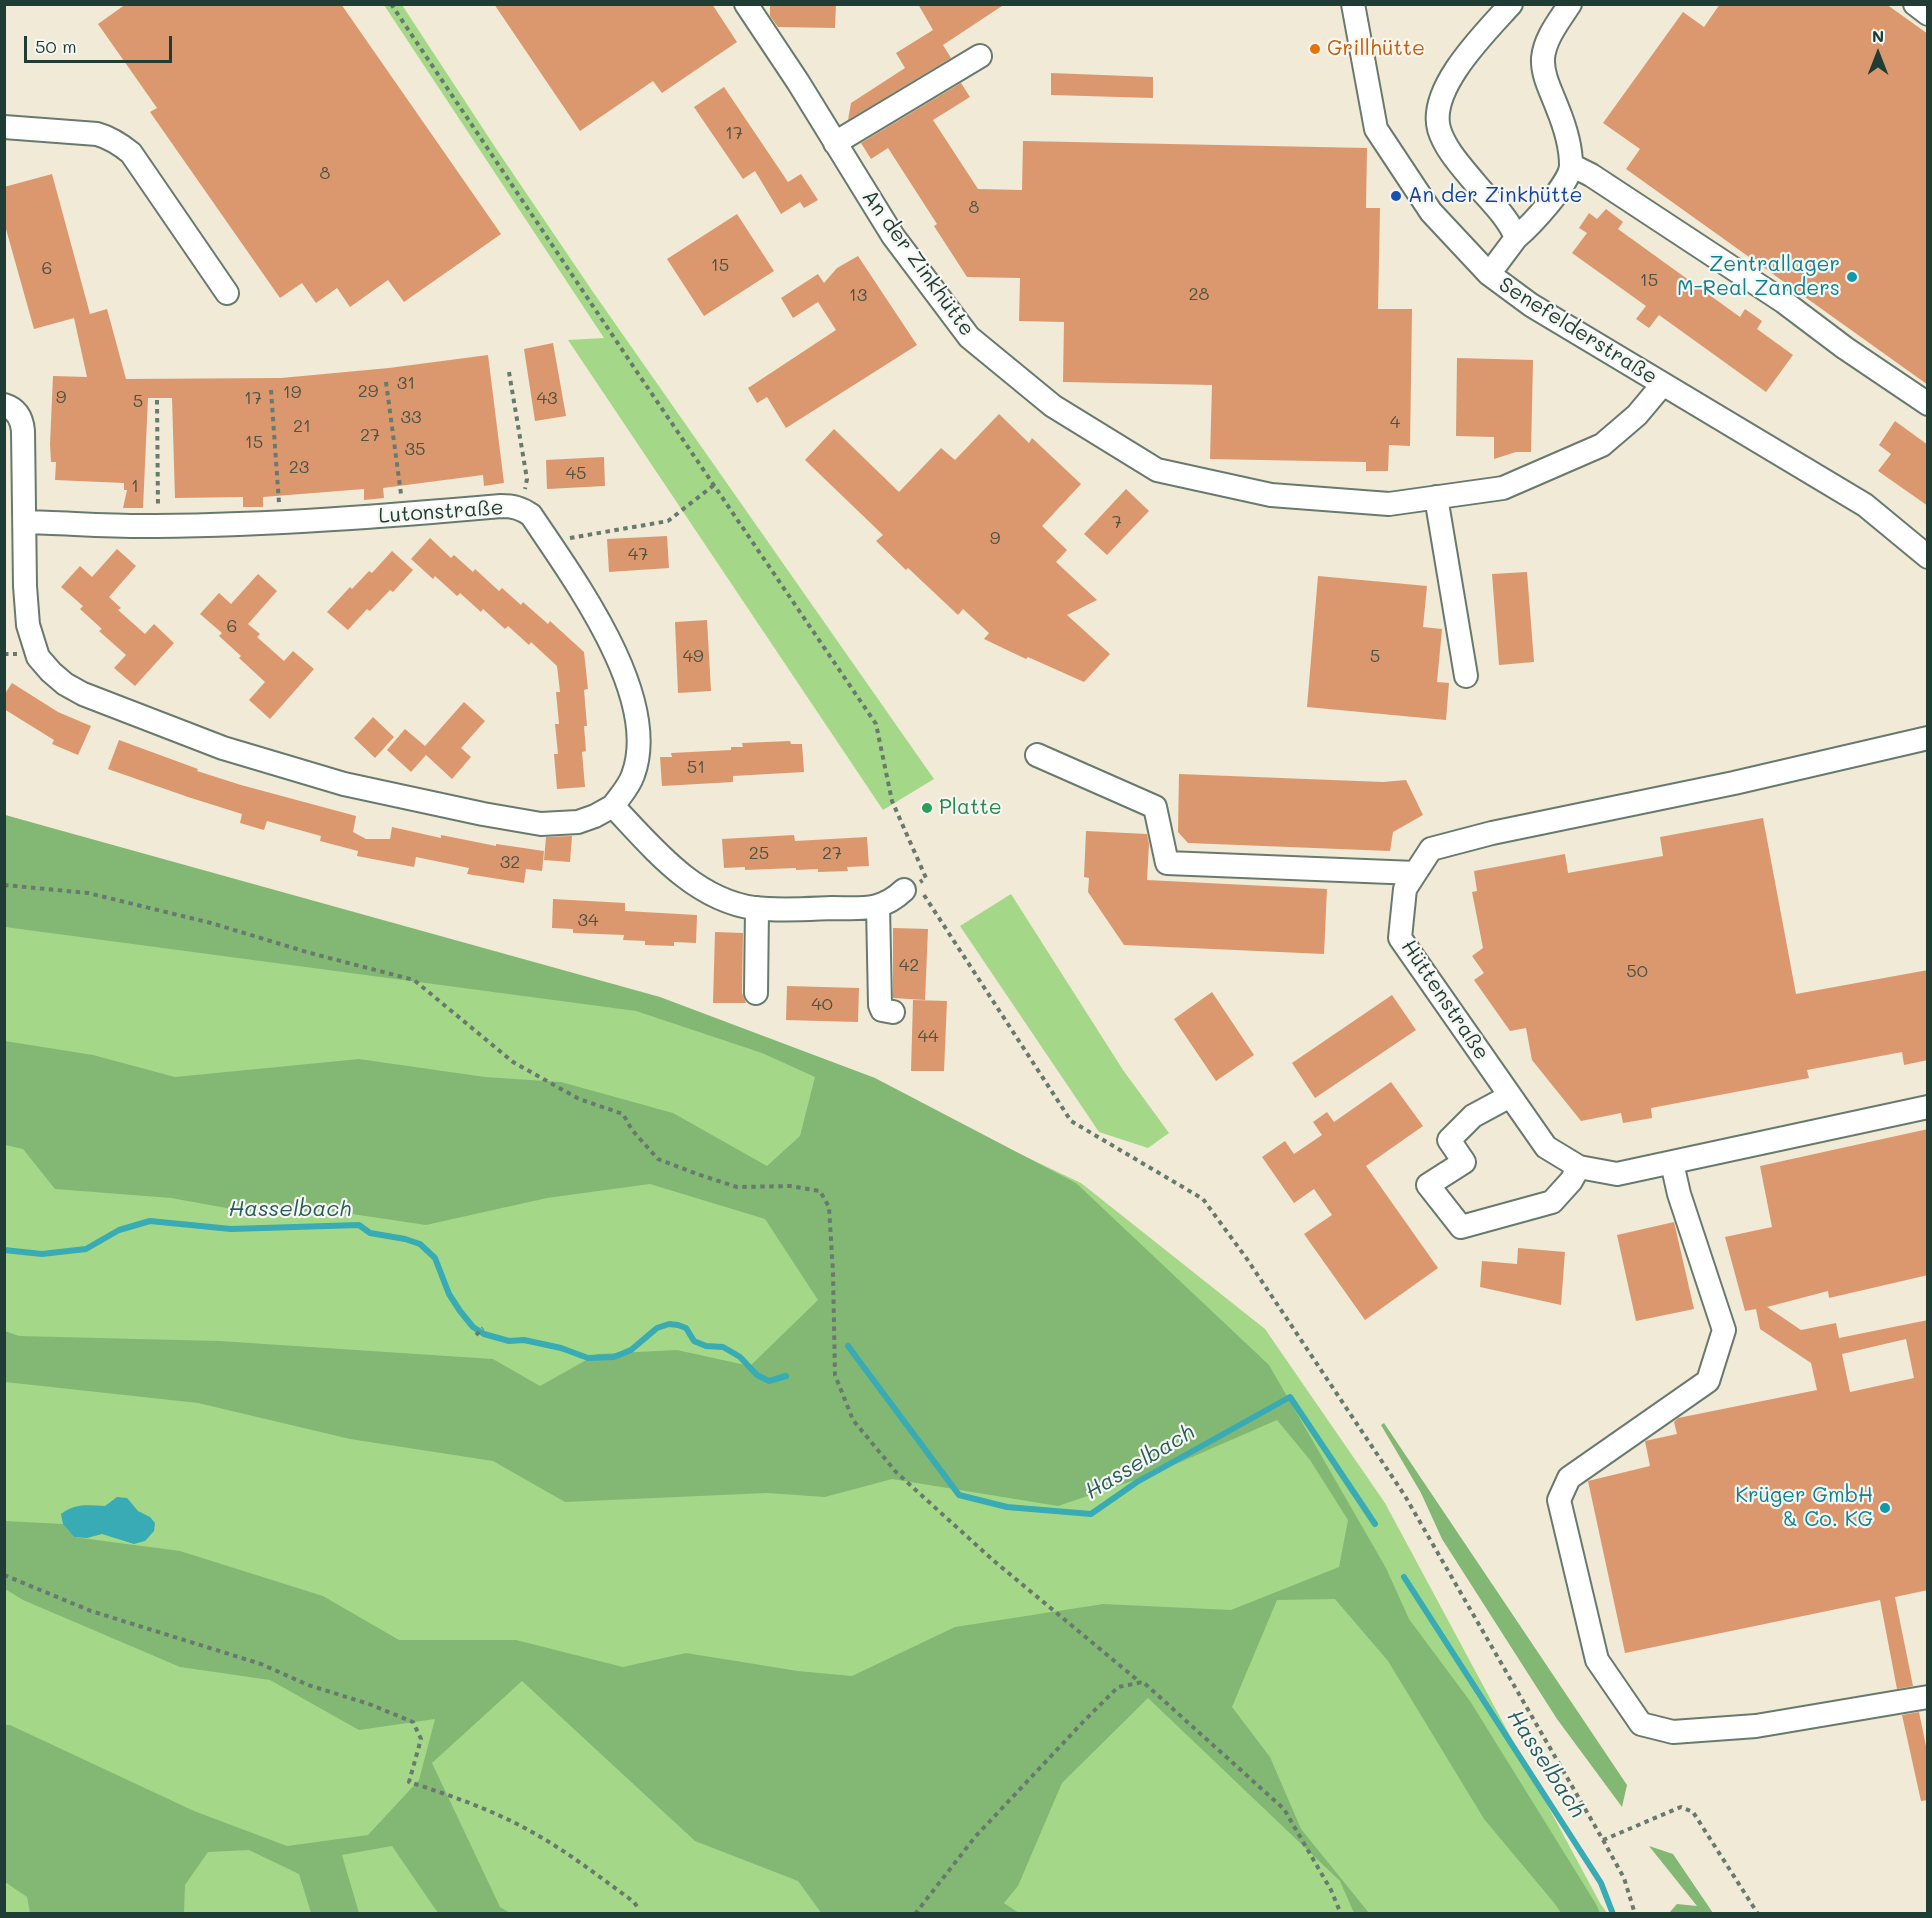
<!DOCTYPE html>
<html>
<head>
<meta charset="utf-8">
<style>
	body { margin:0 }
	#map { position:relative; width:1932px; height:1918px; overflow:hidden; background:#f0ead6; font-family:Mali,sans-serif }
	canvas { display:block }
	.frame { position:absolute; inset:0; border:6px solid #1f3d34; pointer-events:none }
	.north { position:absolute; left:1848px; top:24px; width:60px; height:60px; -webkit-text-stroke:4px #f6f6f2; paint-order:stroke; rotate:0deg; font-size:16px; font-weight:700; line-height:24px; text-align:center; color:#1f3d34 }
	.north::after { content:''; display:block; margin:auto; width:21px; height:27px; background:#1f3d34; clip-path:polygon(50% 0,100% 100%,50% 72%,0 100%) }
	.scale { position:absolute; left:24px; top:36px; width:148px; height:27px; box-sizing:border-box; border:3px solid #1f3d34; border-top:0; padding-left:8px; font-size:18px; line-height:21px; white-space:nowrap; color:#1f3d34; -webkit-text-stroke:4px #f6f6f2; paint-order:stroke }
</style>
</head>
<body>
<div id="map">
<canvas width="1932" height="1918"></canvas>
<div class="frame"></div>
<div class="north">N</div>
<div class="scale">50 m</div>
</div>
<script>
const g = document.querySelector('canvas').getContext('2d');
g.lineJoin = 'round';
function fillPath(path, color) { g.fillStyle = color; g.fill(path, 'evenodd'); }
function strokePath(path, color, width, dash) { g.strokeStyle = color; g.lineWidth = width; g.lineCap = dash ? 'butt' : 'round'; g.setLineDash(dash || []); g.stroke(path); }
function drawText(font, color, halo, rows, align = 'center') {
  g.font = font + ' Mali,sans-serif'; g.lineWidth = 4.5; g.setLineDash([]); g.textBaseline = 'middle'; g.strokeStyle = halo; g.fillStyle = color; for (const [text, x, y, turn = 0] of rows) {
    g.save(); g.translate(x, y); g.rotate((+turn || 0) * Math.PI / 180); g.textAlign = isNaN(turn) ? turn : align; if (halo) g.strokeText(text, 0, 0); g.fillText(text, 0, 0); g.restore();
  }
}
fillPath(new Path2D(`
	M384,5H402L497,150L593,292L934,779L883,810L568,340L604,338Z
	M5,815L659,1004L872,1084L1081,1183L1265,1329L1385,1503L1600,1903L1607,1913L5,1914Z
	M1011,894L1123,1070L1169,1133L1148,1148L1099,1132L960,926Z`), '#a4d888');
fillPath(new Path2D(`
	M5,815L660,997L875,1078L1076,1183L1269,1365L1386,1568L1409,1619L1470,1701L1596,1904L1600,1913H1561L1555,1904L1484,1819L1388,1661L1335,1599L1277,1600L1232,1707L1270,1757L1301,1829L1369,1913H1354L1340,1881L1148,1698L1062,1783L1018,1886L1004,1903L1019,1913L822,1914L798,1881L695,1841L522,1681L432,1763L500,1907L510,1913H438L392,1846L342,1855L359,1913H311L299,1874L249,1850L208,1852L185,1885L184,1913H30L27,1897L5,1882V1725H10L194,1811L287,1846L368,1835L419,1780L435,1719L359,1730L270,1680L180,1667L23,1600L5,1589V1521L63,1524L74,1537L180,1551L323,1596L399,1640H516L623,1667L686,1653L798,1671L852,1676L955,1627L1103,1604L1231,1610L1339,1567L1348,1520L1310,1460L1277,1420L1153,1474L1058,1506L892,1479L825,1497L767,1493L565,1502L493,1461L350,1439L198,1403L5,1382V1331L19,1336L220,1341L493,1359L540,1386L597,1354L677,1350L750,1366L818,1300L765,1219L650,1184L547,1198L426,1225L332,1211H243L171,1198L55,1189L23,1149L5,1145V1041L93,1055L175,1077L359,1059L485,1077L561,1082L673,1113L767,1166L800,1136L815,1077L762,1053L636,1011L5,927Z
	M1384,1423L1627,1785L1622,1807L1557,1719L1442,1539L1421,1493L1381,1425Z
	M1649,1846L1673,1854L1713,1913H1669L1677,1904L1697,1906Z`), '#83b874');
fillPath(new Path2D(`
	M117,1497L127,1498L138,1511L150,1517L155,1523L154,1531L145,1541L134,1544L102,1534L87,1538L74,1537L63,1524L61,1514C74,1503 89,1505 105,1506Z`), '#39abb4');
strokePath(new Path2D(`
	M4,1250L42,1254L86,1249L119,1230L150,1221L231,1229L359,1225L370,1233L405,1239L420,1244L435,1258L449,1294L460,1311L473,1327L484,1334L509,1341L524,1340L561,1348L588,1358L614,1357L631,1350L657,1328L669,1324L678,1325L686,1328L694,1341L706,1346L723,1347L730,1351L740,1357L757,1375L769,1381L786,1376
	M848,1346L959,1495L1007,1507L1091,1514L1137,1482L1290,1397L1375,1524
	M1404,1577L1601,1883L1613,1914`), '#39abb4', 6);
fillPath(new Path2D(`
	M126,4H341L501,234L404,302L388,280L350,307L337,288L316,303L302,283L280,298L150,112L157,108L98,24Z
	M494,4H712L737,42L662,93L653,81L580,131Z
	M770,4H836L835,28L778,27L770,16Z
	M918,4H1005L943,45L951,58L848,120L851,103L905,68L896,53L933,30Z
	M1720,4H1886L1928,34V385L1626,169L1640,149L1603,123L1683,12L1704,27Z
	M1051,73L1153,77V98L1051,95Z
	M961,83L970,97L933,120L978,189L1022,190L1023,141L1367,148L1366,208H1380L1378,309H1412L1410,446L1389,445L1388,471H1366V462L1210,459L1212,385L1063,382L1064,322L1019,321L1020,278L967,277L934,226L937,224L888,148L871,159L861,143Z
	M724,87L788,182L801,174L818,200L804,208L800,202L781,214L755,171L743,179L694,107Z
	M52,174L90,314L107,309L126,379L281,378L389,368L488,355L504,483L484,486L483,475L383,488L384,498L364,500V489L263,497V507H243V497L175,498L172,398H148L143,508H123L127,490H124V483L55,480L56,462H51L50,444L53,376L87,377L74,318L34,329L4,222V187Z
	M1606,209L1623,222L1618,229L1740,317L1745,309L1762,321L1757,329L1793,355L1766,392L1659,315L1649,328L1636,319L1646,306L1572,253L1587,233L1579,228L1589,213L1597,219Z
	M737,214L774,271L704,316L667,259Z
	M858,256L917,345L786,428L767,397L757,403L748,388L836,330L818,302L793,318L781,298L818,274L824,283L837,268Z
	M553,343L566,416L535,421L524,349Z
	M1457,358L1533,360L1531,452H1516L1494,459V437L1456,436Z
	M999,414L1029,443L1032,438L1081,484L1042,526L1067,550L1056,562L1097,600L1067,615L1110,654L1084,682L1028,657L1026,659L984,639L989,633L963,609L958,615L908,568L906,570L876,541L883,535L805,460L834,429L899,492L941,448L955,460Z
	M1895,421L1928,445V506L1878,471L1891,454L1879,445Z
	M604,457L605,486L547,489L546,460Z
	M1126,489L1149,511L1107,555L1084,534Z
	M667,536L669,568L609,572L607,539Z
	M430,538L451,558L454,555L473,572L475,569L499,591L502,588L521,605L523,602L548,624L550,621L584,652L588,689L584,690L587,726H584L586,751L582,752L585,787L557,789L554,754H558L555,724H559L556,692H560L557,666L531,642L529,645L508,626L505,629L483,609L481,612L460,593L457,596L435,576L433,579L411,559Z
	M117,549L136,566L109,597L121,608L118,610L145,634L154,624L174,643L135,686L114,668L126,655L99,631L102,629L80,609L83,606L61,587L80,566L92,577Z
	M392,551L413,570L393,592L390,590L370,611L367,609L348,630L327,612L350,587L352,589L369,571L372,573Z
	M1527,572L1534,662L1499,665L1492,574Z
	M258,574L277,591L248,624L260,634L257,637L284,661L293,651L314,669L270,719L249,700L265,682L239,658L241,656L219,636L222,633L200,614L219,593L231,604Z
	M1318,576L1427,586L1423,627L1442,629L1437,682L1449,683L1446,720L1307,707Z
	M707,620L711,691L678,693L675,622Z
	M12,683L58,712L91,726L78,755L52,744L54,740L4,709V695Z
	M464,702L485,721L461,748L471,757L452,779L426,755L411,772L387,750L405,729L425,746Z
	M373,717L394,737L375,758L354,738Z
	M119,740L198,769L197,771L241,785L356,816L353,832L366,839H390L392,827L441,838V835L496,846V844L544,851L542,871L526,869L524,883L467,874L469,868L416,857L414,867L357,856L358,851L320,841L321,836L267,821L264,830L240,823L242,814L188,797L108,769Z
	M790,741L791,744H802L804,772L733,776V782L662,786L660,757H672L671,753L731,750V747H743L742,743Z
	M1179,774L1383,782L1406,780L1423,815L1393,832L1390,851L1188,843L1178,832Z
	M1763,818L1796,994L1928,970V1060L1904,1065L1902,1052L1807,1070L1809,1078L1651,1108L1652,1118L1623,1123L1621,1113L1581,1121L1532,1060L1526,1028L1510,1031L1474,980L1484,973L1472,956L1483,948L1472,892L1477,891L1474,871L1565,854L1568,873L1663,856L1660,837Z
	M1086,831L1147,834L1149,844L1147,880L1327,889L1324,954L1124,945L1088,892L1089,878L1084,877Z
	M794,835L795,841L867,837L869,866L847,867L848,871L818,872V869L796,870V868L745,870V867L724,868L722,839Z
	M572,836L570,862L544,860L546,837Z
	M553,899L625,903V911L697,915L696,943L674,942V946L645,945V941L623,940L624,935L573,933V929L552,928Z
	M893,928L928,929L925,1000L893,998Z
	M715,932L743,933L742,993L746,1003H713Z
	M787,986L859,988L858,1022L786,1020Z
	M1212,992L1254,1055L1216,1081L1174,1019Z
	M1392,995L1416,1030L1315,1098L1292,1063Z
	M913,1000L947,1001L944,1071H911Z
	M1391,1082L1423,1126L1366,1166L1438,1268L1365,1320L1304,1234L1332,1215L1314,1189L1294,1203L1262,1157L1285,1141L1294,1154L1322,1135L1313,1122L1327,1112L1334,1122Z
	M1928,1129V1275L1829,1298L1828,1291L1767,1307L1801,1330L1836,1323L1839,1338L1928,1320V1590L1895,1597L1913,1686L1897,1689L1880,1600L1625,1653L1588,1481L1650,1466L1645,1441L1677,1434L1674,1422L1678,1418L1817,1390L1811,1363L1760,1329L1756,1309L1745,1311L1725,1237L1772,1227L1760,1166ZM1906,1339L1914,1378L1850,1392L1842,1354Z
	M1674,1222L1694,1309L1636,1321L1617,1235Z
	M1518,1248L1565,1252L1561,1305L1480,1287L1482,1261L1517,1264Z
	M1919,1712L1928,1756V1800L1921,1801L1902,1715Z`), '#db986f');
const minor = new Path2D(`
	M746,4L798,82L893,236L969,337L1053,406L1157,470L1271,495L1389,504L1503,488L1602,445L1637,415L1663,384
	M1353,4L1376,129L1431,212L1489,274L1531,305L1865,505L1928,557
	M1915,4L1928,14
	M4,127L97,134C111,138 120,144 131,153L227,293
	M835,143L980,56
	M1571,165L1591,175L1784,302L1845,348L1928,404
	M1516,238C1530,226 1571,183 1571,165C1571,146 1564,124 1557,107C1551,91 1542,75 1543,58C1545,38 1559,21 1570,4
	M1489,274L1516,238C1509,218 1488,199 1475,183C1461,166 1445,149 1439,129C1428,88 1486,32 1511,4
	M4,405C17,409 22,419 23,431L25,586L28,625L38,657L51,672L65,684L83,694L223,748L344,784L483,814L541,824L578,822L595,816L613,806C653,848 693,899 754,908C779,911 806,909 832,908C862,908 881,912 904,890
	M1436,497L1466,676
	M25,522C69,523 113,527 156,526C272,525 387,516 501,506C513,506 521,508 531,515C573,578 662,697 633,775C629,787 620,796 613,806
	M1928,738L1734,783L1492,833L1431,849L1405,889L1400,938L1546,1147L1579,1167L1617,1174L1928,1107
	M1037,755L1155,807L1167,863L1415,873
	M878,906L880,1005L882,1010L893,1012
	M756,993L757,908
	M1510,1096L1473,1116L1449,1140L1464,1162L1428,1185L1461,1227L1552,1202L1571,1181L1579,1167
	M1672,1163L1679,1194L1724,1330L1708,1381L1569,1478L1559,1500L1597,1660L1641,1724L1673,1732L1756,1726L1928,1697`);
strokePath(minor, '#687a6d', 26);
strokePath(new Path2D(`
	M391,4L635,369L876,724L892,801L926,878L920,882
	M509,372L527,479L525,489
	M386,382L401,494
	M271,390L279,503
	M157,400L158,507
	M570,538L668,521L714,485
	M4,654H17
	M4,885L88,893L211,923L310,953L414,980L513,1062L579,1099L623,1114L632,1130L658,1159L697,1174L737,1187L790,1186L820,1191L829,1207L833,1272L835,1375L853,1420L896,1472L919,1493L994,1561L1141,1683
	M924,895L1071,1121L1203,1199L1247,1259L1405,1496L1603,1840L1624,1878L1635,1914
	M476,1335L483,1328
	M4,1575L91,1611L261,1664L308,1685L369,1704L413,1722L421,1739L409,1782C452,1796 493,1810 532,1832C568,1852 601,1878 634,1902L638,1908
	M1603,1840L1681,1807L1693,1812L1758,1914
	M915,1914L975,1837L1083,1722L1118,1687L1143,1682L1284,1809L1331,1890L1341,1914`), '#687a6d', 4, [4.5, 4.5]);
strokePath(minor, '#fff', 22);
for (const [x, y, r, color] of [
	[1315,49,6,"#e8710a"],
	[1396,196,6,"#1a4fb4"],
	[1852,277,6,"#0f9aa8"],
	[927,808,6,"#2e9e5b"],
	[1885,1508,6,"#0f9aa8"]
]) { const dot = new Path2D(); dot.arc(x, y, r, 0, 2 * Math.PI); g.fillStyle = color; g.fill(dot); strokePath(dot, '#f6f6f2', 2); }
drawText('18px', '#4e5443', null, [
	["17",734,133],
	["8",325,173],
	["8",974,207],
	["15",720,265],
	["6",47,268],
	["15",1649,280],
	["28",1199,294],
	["13",858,295],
	["31",406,383],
	["29",368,391],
	["19",292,392],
	["9",61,397],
	["17",253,398],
	["43",547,398],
	["5",138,401],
	["33",411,417],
	["4",1395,422],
	["21",302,426],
	["27",370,435],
	["15",254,442],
	["35",415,449],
	["23",299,467],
	["45",576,473],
	["1",135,486],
	["7",1117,522],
	["9",995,538],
	["47",638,554],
	["6",232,626],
	["49",693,656],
	["5",1375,656],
	["51",696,767],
	["25",759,853],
	["27",832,853],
	["32",510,862],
	["34",588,920],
	["42",909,965],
	["50",1637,971],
	["40",822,1004],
	["44",928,1036]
]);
drawText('21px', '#c56008', '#f6f6f2', [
	["Grillhütte",1327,49]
], 'left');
drawText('21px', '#164399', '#f6f6f2', [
	["An der Zinkhütte",1408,196]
], 'left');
drawText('21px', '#1f3d34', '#f6f6f2', [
	["An der Zinkhütte",918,263,54],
	["Senefelderstraße",1578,331,32],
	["Lutonstraße",441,512,-4],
	["Hüttenstraße",1445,1000,56]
]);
drawText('21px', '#0d838f', '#f6f6f2', [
	["Zentrallager",1840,265],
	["M-Real Zanders",1840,289],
	["Krüger GmbH",1873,1496],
	["& Co. KG",1873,1520]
], 'right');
drawText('21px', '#27864d', '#f6f6f2', [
	["Platte",939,808]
], 'left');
drawText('italic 22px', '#275e5a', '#f6f6f2', [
	["Hasselbach",290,1209],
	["Hasselbach",1140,1462,-31],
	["Hasselbach",1546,1764,57]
]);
</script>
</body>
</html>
